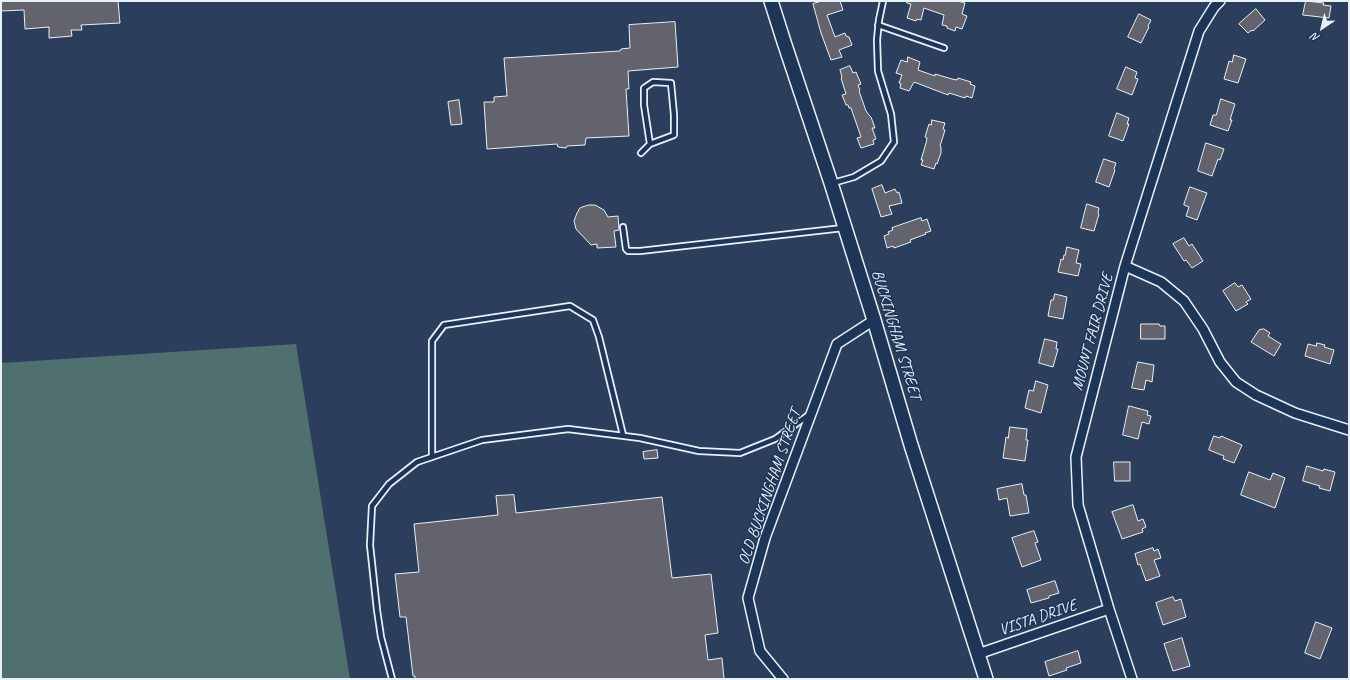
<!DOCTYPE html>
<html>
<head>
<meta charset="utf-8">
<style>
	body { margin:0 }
	#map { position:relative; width:1350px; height:680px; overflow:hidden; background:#2b3e5b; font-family:Caveat,sans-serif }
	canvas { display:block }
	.frame { position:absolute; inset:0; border:2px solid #e8f1f8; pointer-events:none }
	.north { position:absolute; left:1302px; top:8px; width:40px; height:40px; -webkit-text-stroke:3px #1d3557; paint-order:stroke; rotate:215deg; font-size:11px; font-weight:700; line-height:16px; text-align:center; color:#e8f1f8 }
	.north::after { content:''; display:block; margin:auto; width:14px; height:18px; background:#e8f1f8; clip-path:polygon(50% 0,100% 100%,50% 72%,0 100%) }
</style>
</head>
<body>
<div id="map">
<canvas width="1350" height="680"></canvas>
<div class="frame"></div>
<div class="north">N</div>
</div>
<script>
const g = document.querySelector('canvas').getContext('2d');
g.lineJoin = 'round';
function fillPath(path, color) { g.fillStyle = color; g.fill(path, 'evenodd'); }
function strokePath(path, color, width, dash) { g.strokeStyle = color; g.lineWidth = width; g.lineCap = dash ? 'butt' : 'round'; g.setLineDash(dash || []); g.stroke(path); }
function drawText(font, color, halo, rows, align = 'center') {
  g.font = font + ' Caveat,sans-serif'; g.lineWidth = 3; g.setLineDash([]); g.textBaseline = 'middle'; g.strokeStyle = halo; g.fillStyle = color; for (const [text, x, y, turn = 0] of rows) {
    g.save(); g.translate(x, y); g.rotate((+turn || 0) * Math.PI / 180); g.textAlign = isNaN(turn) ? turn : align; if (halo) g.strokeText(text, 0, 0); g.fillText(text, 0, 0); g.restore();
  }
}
fillPath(new Path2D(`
	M296,344L350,679H1V363Z`), '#507070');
const building = new Path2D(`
	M1,1H118L120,23L81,25L82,30H71L72,36L49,38V27L25,29L24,10L1,11Z
	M822,1H840L843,10L827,15L835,37L845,33L846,36L849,37L852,45L839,50L842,57L831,60L821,33L813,4Z
	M908,1H958L965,3L962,14L967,16L962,29L956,27L955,31L947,28V26L942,25L944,15L924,8L921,20L917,19L916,21L907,18L911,4L907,3Z
	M1306,1L1324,3L1323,5L1331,6L1329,18L1303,15Z
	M1256,9L1265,20L1253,31L1252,30L1248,33L1239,24Z
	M1139,14L1151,20L1148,26L1149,27L1141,43L1128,37Z
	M675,22L678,67L628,71L629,89H626L629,136L586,138L585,145L567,146L566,148L558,147L557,144L487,149L484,102H494V97L507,96L504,58L620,51L621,49L630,48L629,25Z
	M1234,55L1246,59L1238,83L1224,79L1229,61L1232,62Z
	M908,57L920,62L918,70L935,76V74L952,79L957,80L958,78L971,82L970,84L975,86L972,98L966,96L965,98L949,93L948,95L914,82L909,91L900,88L901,84L899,83L902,75L896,73L901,60L907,62Z
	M850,66L853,73L856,72L861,84L858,85L860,90L859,91L866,111L869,115L871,117L875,128H872L876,139L873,140L874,144L861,148L857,138L861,137L851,108H849L848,105H846L842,95L846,94L841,78L842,77L840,70Z
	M1126,67L1137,72L1135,78L1138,79L1132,95L1117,89Z
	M1221,99L1235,104L1230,120H1232L1228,131L1210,125L1213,115H1216Z
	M459,100L462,124L451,125L448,102Z
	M1117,113L1129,118L1127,124H1129L1123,141L1109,136Z
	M932,120L945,123L943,129L945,130L940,146L941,147V153L937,164L936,163L934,169L921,165L923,160H921L926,143L927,138L925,137L929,124L931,125Z
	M1206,143L1224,149L1220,160L1218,159L1212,176L1198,171Z
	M1104,159L1116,163L1114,169L1115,170L1109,187L1096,182Z
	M882,185L885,193L895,189L897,193L899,192L902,203L889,206L892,214L881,217L872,189Z
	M1190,187L1207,193L1197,220L1186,216L1189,207L1184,205Z
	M1087,204L1099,208L1098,213L1099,214L1094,231L1081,228Z
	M589,205H595L604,210L608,217L618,216L619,230L614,231L616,247L597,248V244L591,245L576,229L574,221L577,213L580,208Z
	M921,218L922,221L927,219L931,231L925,233L926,234L910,240L911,242L894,248L893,246L887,248L884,236L889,234L888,232L893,230L892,228Z
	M1184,238L1189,246L1192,244L1203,261L1192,268L1186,260L1184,261L1173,244Z
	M1067,247L1079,250L1076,263L1081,264L1078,276L1058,272L1061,259L1063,260L1064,255H1065Z
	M1235,283L1238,287L1242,285L1251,299L1246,302L1248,304L1236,311L1223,291Z
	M1055,294L1067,297L1063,319L1048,316L1051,300H1053Z
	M1141,324H1159L1160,326H1165V339H1141Z
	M1264,329L1270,333L1268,336L1281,344L1274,356L1251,342L1259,330Z
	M1045,339L1057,342L1056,349H1058L1053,367L1039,363Z
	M1317,343L1325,345L1324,347L1334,350L1330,364L1305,356L1308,344L1316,346Z
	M1138,362L1154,365L1152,382L1146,380L1144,390L1132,388Z
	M1036,381L1048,385L1041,413L1025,408L1029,390L1033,391Z
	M1129,406L1148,411L1147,415L1151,416L1149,424L1142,422L1138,439L1123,435Z
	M1010,427L1027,429L1026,440H1028L1025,461L1003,458L1006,437L1008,438Z
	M1214,436L1220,438L1221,436L1242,445L1234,463L1223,459L1224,456L1209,450Z
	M657,450L658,458L644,459L643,452Z
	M1114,462H1130V481H1115Z
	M1307,466L1323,471L1324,469L1335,472L1330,491L1319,488L1320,486L1303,481Z
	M1249,472L1270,480L1273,473L1285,478L1275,508L1241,495Z
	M1022,484L1024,495H1026L1029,513L1010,516L1007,498L999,500L997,489Z
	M514,495L516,513L662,497L672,578L711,574L718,633L705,635L708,660L722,658L724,679H415V676H413L406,617H400L395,574L419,572L414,524L498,515L496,496Z
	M1133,505L1138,521L1143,519L1146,527L1142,529L1143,532L1122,539L1112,512Z
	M1034,531L1038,542L1035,543L1041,560L1022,567L1012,538Z
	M1153,548L1154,551L1158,549L1161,558L1154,560L1160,576L1146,581L1140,564L1138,565L1135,554Z
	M1055,581L1059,593L1049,596V598L1031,603L1027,590Z
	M1173,597L1175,601L1181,599L1186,617L1163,625L1156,603Z
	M1316,622L1332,628L1320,659L1305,653Z
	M1182,638L1190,666L1173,671L1164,644Z
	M1078,651L1081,663L1066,668L1067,670L1049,676L1045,662Z`);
fillPath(building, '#63636d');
strokePath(building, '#e8f1f8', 1);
const service = new Path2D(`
	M878,25L944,48
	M641,153L650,144L644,105V88L653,82L671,83L674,115V135L650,144
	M833,183L854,177L881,161L894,142L891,114L878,71L877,40L879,20L883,1
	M623,227L626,249L628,251H640L843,228
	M432,457V341L444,325L570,306L593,320L599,337L623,435
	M392,679L381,637L377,610L370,545L372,506L389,484L417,462L482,440L568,429L640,438L699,451L740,453L775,439L810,414`);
const minor = new Path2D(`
	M1125,266L1161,282L1184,301L1203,329L1220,362L1236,382L1256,395L1295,413L1349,430
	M978,654L1109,609
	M783,679L760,651L748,598L765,538L837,344L874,320
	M1132,679L1109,609L1078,505L1076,457L1125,266L1199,31L1214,7L1220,1`);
const secondary = new Path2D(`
	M771,1L784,42L831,183L874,320L911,445L986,679`);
strokePath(service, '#e8f1f8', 8);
strokePath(minor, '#e8f1f8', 12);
strokePath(secondary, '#e8f1f8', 16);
strokePath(service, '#1d3557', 4.5);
strokePath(minor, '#1d3557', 9);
strokePath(secondary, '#1d3557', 13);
drawText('16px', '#e8f1f8', '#1d3557', [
	["MOUNT FAIR DRIVE",1093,332,-75],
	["BUCKINGHAM STREET",896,335,73],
	["OLD BUCKINGHAM STREET",770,487,-71],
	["VISTA DRIVE",1038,618,-19]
]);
</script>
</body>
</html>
